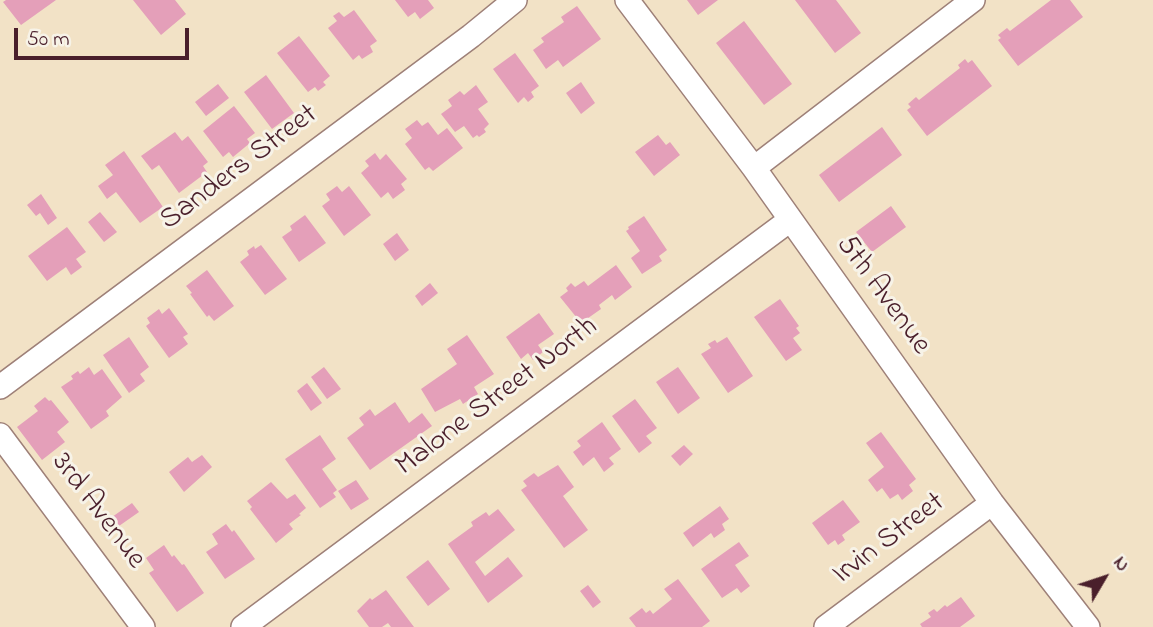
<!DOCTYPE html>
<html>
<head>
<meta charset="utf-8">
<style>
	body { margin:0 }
	#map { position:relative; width:1153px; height:627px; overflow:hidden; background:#f2e2c6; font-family:"Indie Flower",sans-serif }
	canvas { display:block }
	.north { position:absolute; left:1069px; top:543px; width:70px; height:70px; -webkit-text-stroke:5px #f7f3e8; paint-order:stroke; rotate:51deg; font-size:19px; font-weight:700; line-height:28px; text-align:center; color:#4a1f2b }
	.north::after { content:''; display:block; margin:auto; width:24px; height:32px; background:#4a1f2b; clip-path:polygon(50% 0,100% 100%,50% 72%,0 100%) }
	.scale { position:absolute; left:14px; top:28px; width:175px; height:32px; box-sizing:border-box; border:4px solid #4a1f2b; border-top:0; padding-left:9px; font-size:21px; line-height:24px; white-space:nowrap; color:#4a1f2b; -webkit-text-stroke:5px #f7f3e8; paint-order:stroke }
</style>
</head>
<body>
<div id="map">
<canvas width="1153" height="627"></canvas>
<div class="north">N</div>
<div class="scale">50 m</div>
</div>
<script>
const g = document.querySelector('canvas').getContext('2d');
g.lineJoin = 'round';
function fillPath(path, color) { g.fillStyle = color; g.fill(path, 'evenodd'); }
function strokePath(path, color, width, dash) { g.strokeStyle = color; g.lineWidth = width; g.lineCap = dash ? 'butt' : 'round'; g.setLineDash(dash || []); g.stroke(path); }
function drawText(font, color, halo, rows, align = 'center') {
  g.font = font + ' "Indie Flower",sans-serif'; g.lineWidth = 6; g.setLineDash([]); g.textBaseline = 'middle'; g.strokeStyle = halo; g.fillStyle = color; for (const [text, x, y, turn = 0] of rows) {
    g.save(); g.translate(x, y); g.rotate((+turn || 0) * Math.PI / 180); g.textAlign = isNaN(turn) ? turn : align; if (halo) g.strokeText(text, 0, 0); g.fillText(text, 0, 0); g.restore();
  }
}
fillPath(new Path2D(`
	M6,0H56L21,25L3,2Z
	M133,0H175L186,14L161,35Z
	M395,0H428L434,8L420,19L415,12L408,17Z
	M687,0H718L698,15Z
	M795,0H836L861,33L835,53Z
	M1051,0H1070L1083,17L1018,66L998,40L1001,38L998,35L1007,28L1010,31Z
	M577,6L601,39L563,67L558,60L546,69L533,50L544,42L541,38L564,22L561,17Z
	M354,10L377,41L370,46L373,52L362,59L359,55L353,60L328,28L337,21L333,16L339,12L344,17Z
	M744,21L792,84L764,105L716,43Z
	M299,36L330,76L323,82L326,85L318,91L315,87L308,92L277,53Z
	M515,53L539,86L531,92L534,97L528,102L524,97L518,103L493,69Z
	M965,59L968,63L972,60L992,86L927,136L907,110L911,107L908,104L916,97L919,100L960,68L958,65Z
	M266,75L294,113L272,129L244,92Z
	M581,82L595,103L581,114L566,93Z
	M218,84L229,98L206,116L195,102Z
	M476,85L488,102L478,109L489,124L484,129L486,132L479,137L477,135L473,138L464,126L455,132L441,114L452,106L448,100L460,91L464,95Z
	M234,106L255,133L247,139L250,143L233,157L229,152L223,157L203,131Z
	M417,120L422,126L428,122L438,135L447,128L463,148L433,171L429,167L425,170L405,144L412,138L405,129Z
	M882,127L902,155L839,202L819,175Z
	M175,132L182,141L188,136L208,162L203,166L207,172L179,193L159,165L152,170L141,156Z
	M658,135L666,145L670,142L680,155L654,176L635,152Z
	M124,151L163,207L140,223L116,192L107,199L98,186L113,175L105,165Z
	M375,153L380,160L386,154L407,179L401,184L405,190L393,199L388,192L381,198L361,173L369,166L365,161Z
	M337,186L342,192L349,186L371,215L344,236L322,206L330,200L326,194Z
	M41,194L57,218L48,225L40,213L36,216L27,205Z
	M891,206L906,227L872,252L856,232Z
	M100,212L117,232L104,242L88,222Z
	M305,215L326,243L299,262L282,237L292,230L290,226Z
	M644,216L667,250L659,256L662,261L642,274L631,258L640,251L626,231L629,229L628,227Z
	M67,227L86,252L76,259L82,267L71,275L66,267L47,281L28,256Z
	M397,233L409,250L395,261L383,244Z
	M261,245L287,279L265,295L240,262L249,255L247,251L254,246L255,249Z
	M616,265L632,287L615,300L612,295L599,305L601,309L581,323L560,297L568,291L566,288L571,283L575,287L584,281L588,286Z
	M207,270L234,306L214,321L209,315L207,317L190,294L192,293L186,286Z
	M430,283L438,293L422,306L415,296Z
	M780,299L799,326L796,328L800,333L793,338L802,350L786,361L754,317Z
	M169,308L188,334L183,337L188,344L169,358L146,326L150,323L147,318L159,309L162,314Z
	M539,313L554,334L538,345L543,352L533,360L528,353L521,359L506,337Z
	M467,335L494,374L474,387L478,394L463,404L460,399L435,412L421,389L457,364L447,349Z
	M129,337L149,367L140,374L145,381L129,393L103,355Z
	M727,337L753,376L728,393L701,354L711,348L708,344L715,340L717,343Z
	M89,367L94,375L102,369L122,397L106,411L109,416L91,429L61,387L73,379L71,376L78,371L80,374Z
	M324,367L341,389L327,399L311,377Z
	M678,367L700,398L678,414L656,382Z
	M307,383L322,403L311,411L297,391Z
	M45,397L49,401L51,400L69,422L57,432L65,442L42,460L17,427L38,411L34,406Z
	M635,399L657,428L646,436L652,443L639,453L612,416Z
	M395,402L409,423L422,413L432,426L370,470L347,438L364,425L359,418L370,409L375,416Z
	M602,422L621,449L609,458L614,464L604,472L594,457L583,466L573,452L581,446L577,441Z
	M881,432L916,479L909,485L913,491L902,500L898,494L890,499L882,488L877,492L868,480L884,467L866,443Z
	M320,435L336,459L322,469L337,490L333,493L336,497L320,508L285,459Z
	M684,445L693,454L680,466L671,456Z
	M202,455L212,467L184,492L169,472L188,457L192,462Z
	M558,465L574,487L563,496L588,530L564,548L521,490L527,486L523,481L534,473L538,477Z
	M356,480L369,499L351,510L338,491Z
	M271,482L287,499L295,494L306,508L299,514L301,515L289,524L293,529L276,543L250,509L252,507L247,501Z
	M843,500L860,522L842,535L845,540L838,545L835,540L828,545L812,523Z
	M132,503L139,512L119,526L112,517Z
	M720,506L729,519L722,524L725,530L714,538L711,533L693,547L683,533Z
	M498,509L515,530L475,562L485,576L508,557L523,576L488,603L448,544L473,526L471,522L486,512L489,516Z
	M226,524L232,532L234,530L255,559L225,579L206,552L218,544L212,534Z
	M739,542L749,556L735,565L750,586L741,593L737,588L722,598L701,569Z
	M164,545L172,557L174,555L182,565L184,564L204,593L177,612L149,573L154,570L146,558Z
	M428,560L450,589L428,606L406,577Z
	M678,579L710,621L702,627H636L629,618L642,608L646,613L650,610L653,614L672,599L664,589Z
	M588,585L601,602L593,608L580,591Z
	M386,590L414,627H391L388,623L382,627H369L357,611L370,598L372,600Z
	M961,597L975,616L960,627H922L920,624L931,617L928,613L934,609L937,612L945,605L947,607Z`), '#e49fb9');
const minor = new Path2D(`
	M627,0L754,168L992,503L1088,627
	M754,168L973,0
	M0,387L471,36L515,0
	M0,435L143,627
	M243,627L790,220
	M826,627L992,503`);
strokePath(minor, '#9e8078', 26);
strokePath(minor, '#fff', 23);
drawText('30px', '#4a1f2b', '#f7f3e8', [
	["Sanders Street",240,169,-37],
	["5th Avenue",882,296,54],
	["Malone Street North",498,398,-37],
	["3rd Avenue",97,512,53],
	["Irvin Street",890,540,-37]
]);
</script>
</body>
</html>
